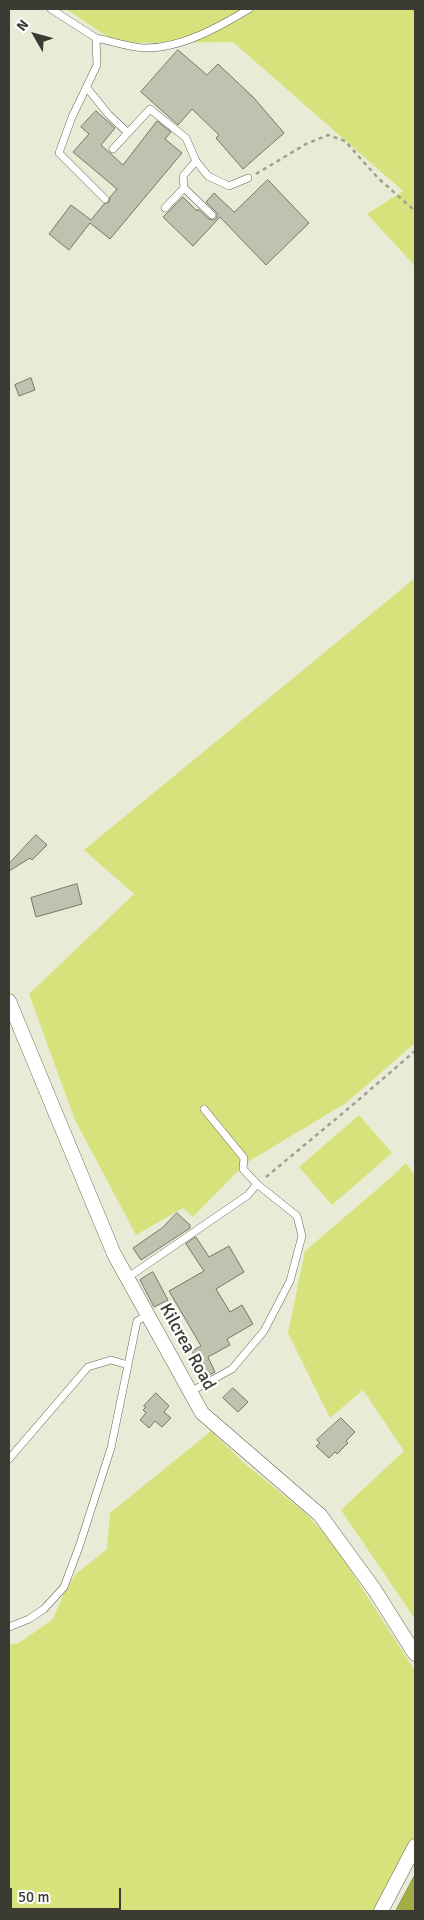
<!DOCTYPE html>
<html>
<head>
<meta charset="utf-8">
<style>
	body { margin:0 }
	#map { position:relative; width:424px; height:1920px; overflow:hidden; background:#e8ebd6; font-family:Signika,sans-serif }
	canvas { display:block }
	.frame { position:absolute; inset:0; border:10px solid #3a3b33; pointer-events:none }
	.north { position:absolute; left:10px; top:10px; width:50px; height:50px; -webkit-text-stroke:4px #fff; paint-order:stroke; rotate:308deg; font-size:14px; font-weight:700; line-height:20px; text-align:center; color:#3a3b33 }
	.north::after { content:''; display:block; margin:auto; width:18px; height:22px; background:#3a3b33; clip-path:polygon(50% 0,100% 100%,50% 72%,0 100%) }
	.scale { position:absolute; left:10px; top:1888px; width:111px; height:22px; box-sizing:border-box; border:2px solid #3a3b33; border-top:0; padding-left:6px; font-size:15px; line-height:18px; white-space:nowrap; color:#3a3b33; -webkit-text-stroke:4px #fff; paint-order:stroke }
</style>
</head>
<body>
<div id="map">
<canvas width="424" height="1920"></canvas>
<div class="frame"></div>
<div class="north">N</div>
<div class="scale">50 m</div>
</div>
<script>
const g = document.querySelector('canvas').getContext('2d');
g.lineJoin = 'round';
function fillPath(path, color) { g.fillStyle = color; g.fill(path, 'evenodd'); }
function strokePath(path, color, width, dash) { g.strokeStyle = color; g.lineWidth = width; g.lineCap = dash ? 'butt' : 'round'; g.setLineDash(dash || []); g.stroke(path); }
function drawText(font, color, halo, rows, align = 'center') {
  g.font = font + ' Signika,sans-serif'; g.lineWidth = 4.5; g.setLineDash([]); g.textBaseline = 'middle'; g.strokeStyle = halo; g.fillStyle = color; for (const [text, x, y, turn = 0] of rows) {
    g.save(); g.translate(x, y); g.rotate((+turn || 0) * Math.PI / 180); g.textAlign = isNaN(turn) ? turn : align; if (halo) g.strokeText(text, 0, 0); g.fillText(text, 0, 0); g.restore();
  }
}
fillPath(new Path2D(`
	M66,9H415V266L367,214L403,191L233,42L117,43Z
	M415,578V1043L346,1103L246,1163L193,1217L183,1208L136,1235L75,1120L29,994L134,894L84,850Z
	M359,1115L392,1153L332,1205L299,1167Z
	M406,1163L415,1175V1619L341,1510L404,1451L363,1390L330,1418L288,1333L305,1251L389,1179Z
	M211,1431L243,1462L303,1511L332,1541L415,1671V1837L377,1911H9V1645L19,1643L53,1619L65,1591L76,1574L107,1549L110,1513Z`), '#d8e27d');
const water = new Path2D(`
	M415,1875V1911H396Z`);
fillPath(water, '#a5ae46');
strokePath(water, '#858c40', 1);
const building = new Path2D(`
	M178,50L207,75L218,64L254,98L284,133L243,169L216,138L219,135L192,109L178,125L141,92Z
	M96,111L115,128L101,145L123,165L157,121L171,132L165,139L182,153L110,239L90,223L69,250L49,234L71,205L91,220L104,204L109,202L110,197L117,189L73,152L89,134L81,127Z
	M268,180L309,223L266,265L220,217L193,246L163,217L183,197L197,211L198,209L209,219L214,220L217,217V213L206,202L214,193L234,212Z
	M31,378L35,390L19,396L15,385Z
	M36,835L47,845L32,860L30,858L9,871V864Z
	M77,884L82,904L36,917L31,898Z
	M177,1213L190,1225V1228L141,1260L133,1248L162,1228Z
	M196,1237L209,1257L229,1246L244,1272L216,1289L230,1312L242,1305L253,1324L227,1339L230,1345L208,1357L215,1372L205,1377L192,1351L201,1346L169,1291L204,1271L186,1244Z
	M153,1272L168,1300L154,1307L140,1280Z
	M233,1388L248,1402L238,1412L223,1398Z
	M156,1393L169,1406L164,1412L171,1418L162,1427L155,1421L149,1428L140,1420L146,1413L143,1410L146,1407L144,1406Z
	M341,1418L355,1432L346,1441L348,1443L337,1454L335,1452L329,1458L316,1446L320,1443L317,1440Z`);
fillPath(building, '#bfc2ae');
strokePath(building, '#767866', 1);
const lane = new Path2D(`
	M51,9L96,38L97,65L72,117L59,153L105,199
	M96,38C112,41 130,48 146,48C182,48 219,27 249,9
	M87,88L109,115L128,133
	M113,149L150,109L186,138L196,161L208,176L229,186L248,178
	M184,188L183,176L196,161
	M165,208L184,188L212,215
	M204,1109L244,1158L243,1169L257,1184
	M127,1278L248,1195L257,1184L297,1216L302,1236L290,1281L264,1331L232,1369L190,1392
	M9,1459L88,1367L111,1360L128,1365
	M9,1627L29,1619L44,1609L64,1587L79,1547L111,1448L137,1321L148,1315`);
const street = new Path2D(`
	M9,1001L114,1254L202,1413L320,1515L374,1589L415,1654
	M381,1911L415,1846`);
strokePath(lane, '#636553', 8);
strokePath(street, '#636553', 15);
strokePath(new Path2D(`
	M256,174L306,144L328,135L345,141L378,178L415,211
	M266,1177L349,1108L415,1051`), '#9ea090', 2.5, [4, 4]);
strokePath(lane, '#fff', 7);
strokePath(street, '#fff', 14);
drawText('18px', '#3a3b33', '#fff', [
	["Kilcrea Road",187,1347,61]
]);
</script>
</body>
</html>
